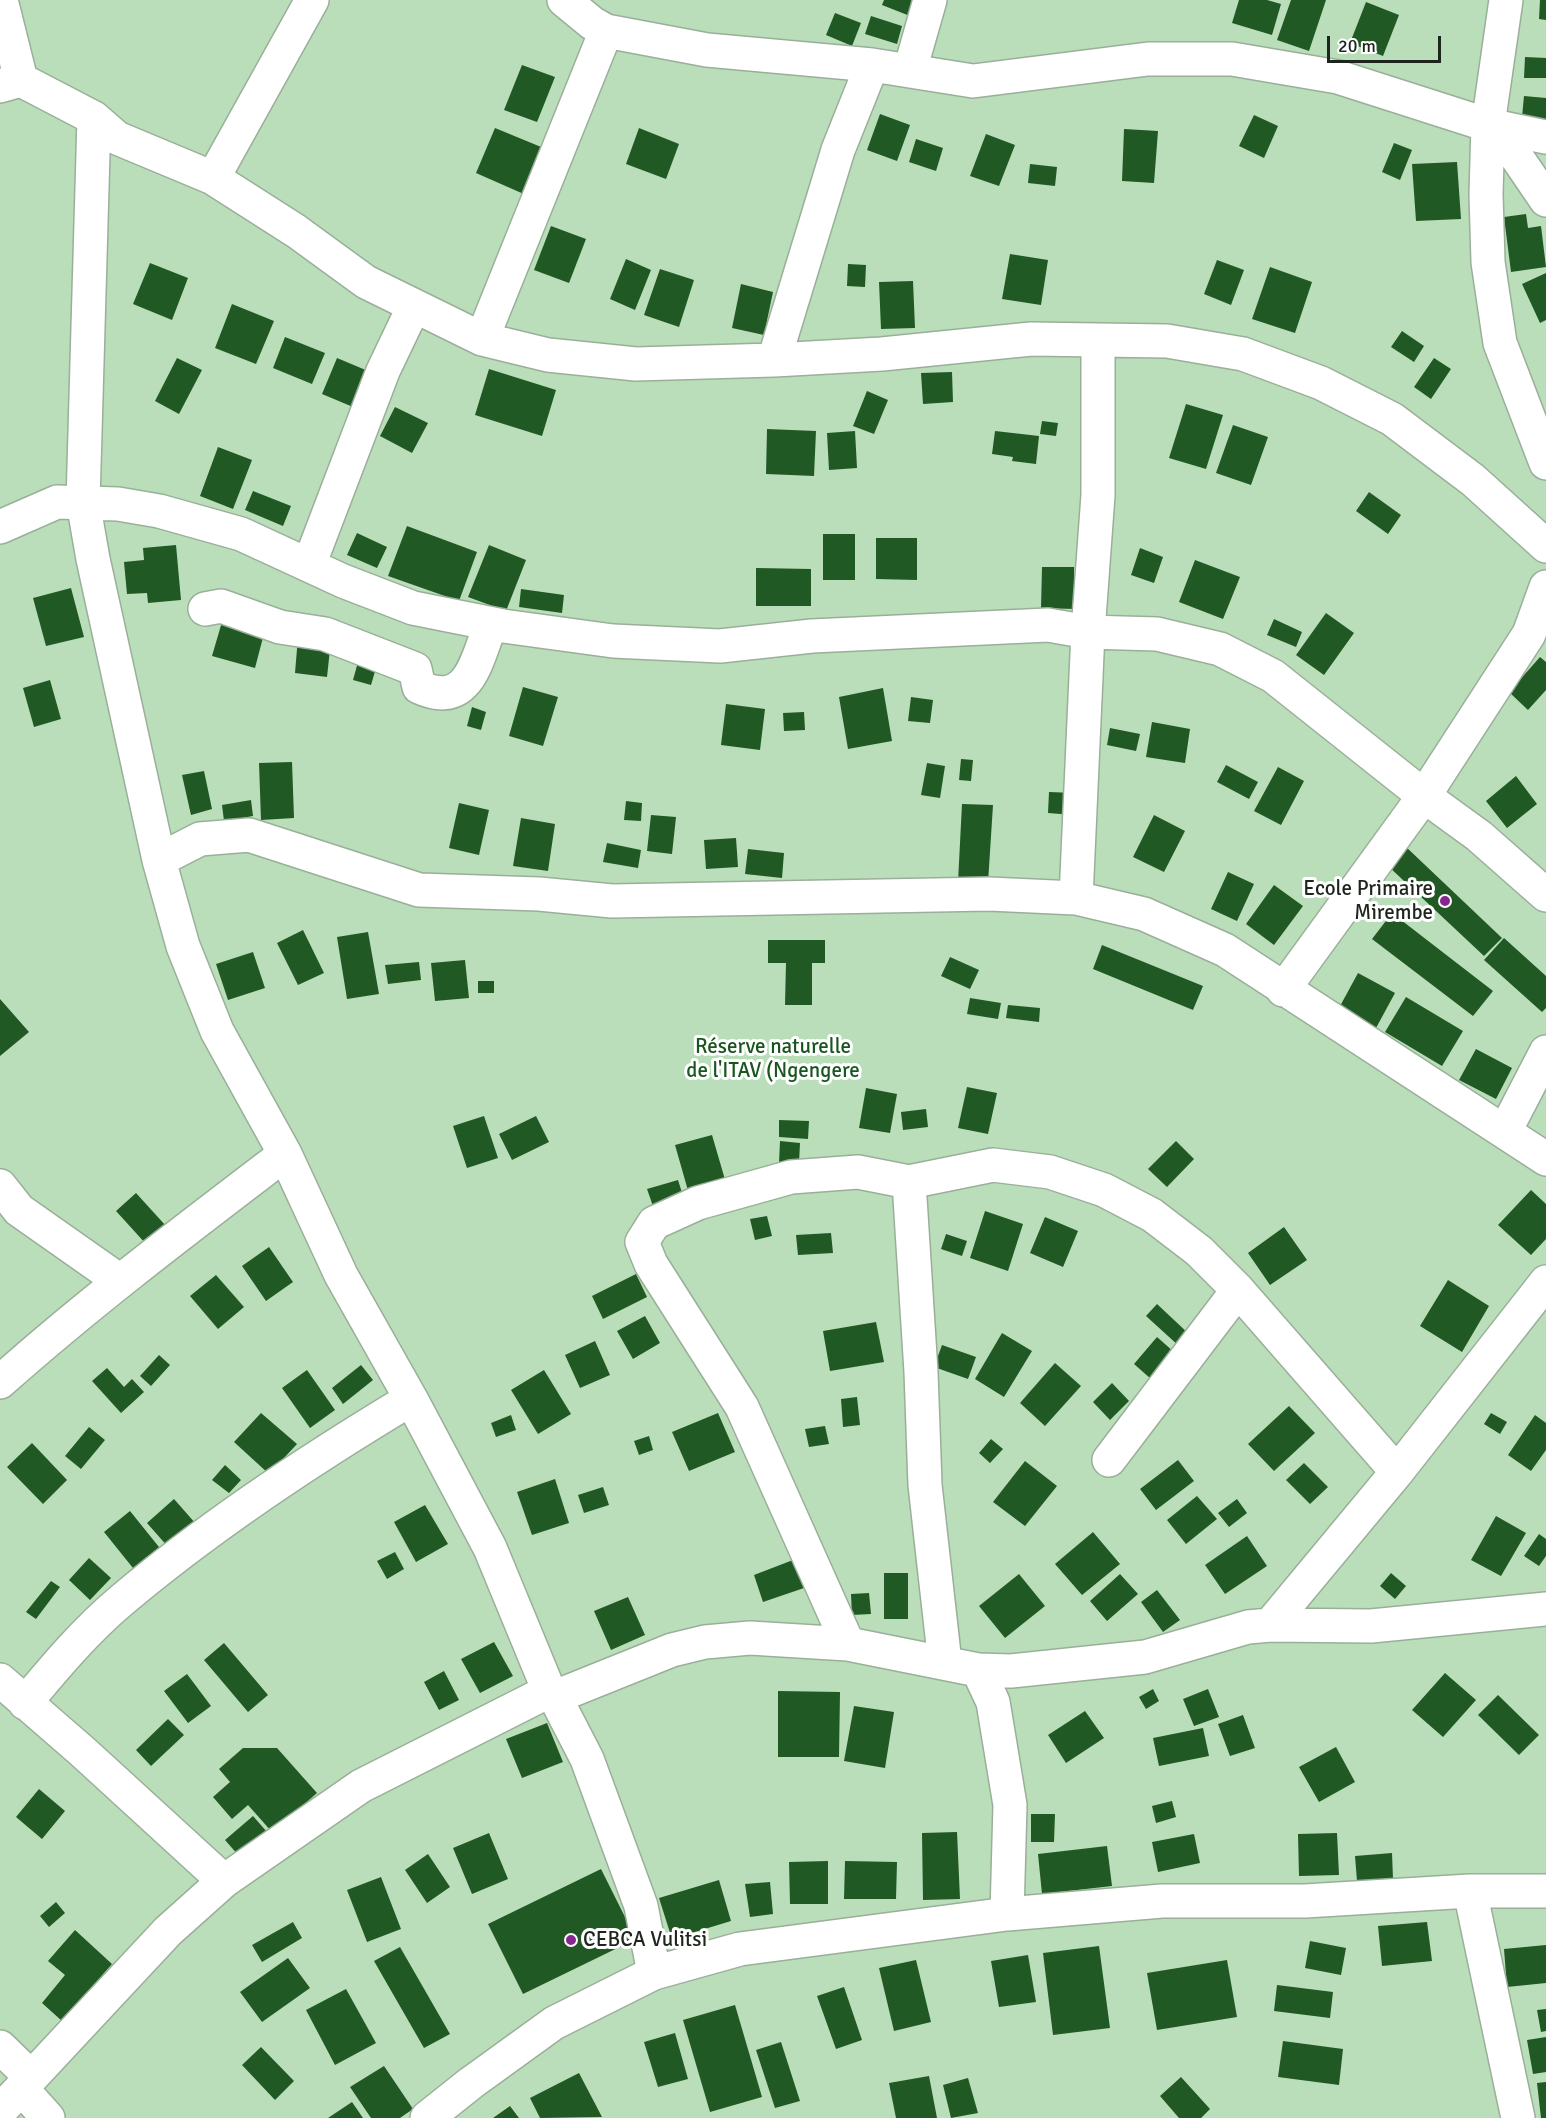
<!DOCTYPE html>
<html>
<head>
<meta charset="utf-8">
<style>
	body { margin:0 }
	#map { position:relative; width:1546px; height:2118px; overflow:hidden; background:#e3f9e2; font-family:Signika,sans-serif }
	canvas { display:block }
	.scale { position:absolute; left:1327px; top:36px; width:114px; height:27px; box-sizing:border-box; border:3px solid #1d251d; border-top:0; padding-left:8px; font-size:18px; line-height:21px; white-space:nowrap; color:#1d251d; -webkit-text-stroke:4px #fff; paint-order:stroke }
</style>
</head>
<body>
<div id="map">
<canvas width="1546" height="2118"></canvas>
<div class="scale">20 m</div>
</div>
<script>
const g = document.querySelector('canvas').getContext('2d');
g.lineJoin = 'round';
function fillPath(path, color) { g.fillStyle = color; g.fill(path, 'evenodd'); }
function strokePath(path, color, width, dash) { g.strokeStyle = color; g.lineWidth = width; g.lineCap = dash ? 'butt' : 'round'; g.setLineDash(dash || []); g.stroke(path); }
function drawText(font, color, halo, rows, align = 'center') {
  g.font = font + ' Signika,sans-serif'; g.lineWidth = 6; g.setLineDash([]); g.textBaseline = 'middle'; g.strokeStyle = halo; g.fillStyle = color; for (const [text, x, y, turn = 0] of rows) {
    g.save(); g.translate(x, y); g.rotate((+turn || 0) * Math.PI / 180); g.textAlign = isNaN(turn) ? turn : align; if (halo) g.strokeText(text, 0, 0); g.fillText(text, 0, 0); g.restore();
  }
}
fillPath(new Path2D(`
	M0,0H1546V2118H0Z`), '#badeb9');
fillPath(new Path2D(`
	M884,0H916L910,16L882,5Z
	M1239,0H1267L1281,4L1272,35L1232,23Z
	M1291,0H1326L1309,51L1277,40Z
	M1540,0H1546V20L1539,19Z
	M1366,2L1399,15L1383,56L1350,43Z
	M835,13L861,23L852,46L826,35Z
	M871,16L902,26L897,44L865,34Z
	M1525,57L1546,58V78H1524Z
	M522,65L555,77L537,122L504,110Z
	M1524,96L1546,98V119L1522,117Z
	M880,114L910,125L897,161L867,150Z
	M1254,115L1278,126L1264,158L1239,146Z
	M495,128L546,149L526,195L476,173Z
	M639,128L679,144L666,179L626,164Z
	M1124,129L1158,131L1154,183L1122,181Z
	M986,134L1015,145L999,186L970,176Z
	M916,139L943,148L936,171L909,162Z
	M1394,143L1412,150L1400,180L1382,172Z
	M1457,162L1461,219L1416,221L1412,164Z
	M1030,164L1057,167L1055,186L1028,183Z
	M1526,214L1528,228L1541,226L1546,267L1511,272L1504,217Z
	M551,226L586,239L569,283L534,270Z
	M1010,254L1048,260L1041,305L1002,299Z
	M626,259L651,270L635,310L610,299Z
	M1217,260L1244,270L1231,305L1204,294Z
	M150,263L188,278L172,320L133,304Z
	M848,264L866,265L865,287L847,286Z
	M1270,267L1312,282L1295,333L1252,319Z
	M660,269L694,280L679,327L644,315Z
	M1546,273V320L1540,323L1522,284Z
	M913,281L915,328L881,329L879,282Z
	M741,284L773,292L764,335L732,328Z
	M232,304L274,321L256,364L215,348Z
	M1402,331L1424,346L1414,362L1391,347Z
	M285,337L325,353L312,384L273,368Z
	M177,358L202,370L179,414L155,401Z
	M337,358L368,371L353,407L322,394Z
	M1434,358L1451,369L1431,399L1414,387Z
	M489,369L556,390L542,436L475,415Z
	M952,372L953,402L923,404L921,373Z
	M867,391L888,400L874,434L853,426Z
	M1186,404L1223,415L1206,469L1169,458Z
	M395,407L428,423L412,453L380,436Z
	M1042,421L1058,423L1056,436L1040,434Z
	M1233,425L1268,437L1251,485L1216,473Z
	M767,429L816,431L814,476L766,474Z
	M855,431L857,468L829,470L827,433Z
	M995,431L1039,436L1036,464L1012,461L1013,457L992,454Z
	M218,447L252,460L233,509L200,496Z
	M253,491L291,506L283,526L245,510Z
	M1369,492L1401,515L1388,534L1356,511Z
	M407,526L477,552L459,601L388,576Z
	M357,533L387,547L377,568L347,555Z
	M823,534H855V580H823Z
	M876,538H917V580L876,579Z
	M176,545L181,600L148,603L147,593L127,594L124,562L144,560L143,548Z
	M489,545L526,560L506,611L468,597Z
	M1140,548L1163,557L1154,583L1131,575Z
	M1195,560L1240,577L1223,619L1179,602Z
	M1042,567H1074V609L1041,608Z
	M756,568L811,569V606H756Z
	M71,588L84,637L46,646L33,598Z
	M521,589L564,595L562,613L519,607Z
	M1326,613L1354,633L1324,675L1296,655Z
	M224,615L266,626L255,668L212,656Z
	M1274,619L1302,632L1296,647L1267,635Z
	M298,637L331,640L327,677L295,673Z
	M1540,657L1546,662V690L1528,710L1509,692Z
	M358,662L376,668L371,685L353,680Z
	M50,680L61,719L34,727L23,688Z
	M523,687L558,697L543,746L509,736Z
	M883,688L892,741L848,749L839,697Z
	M911,697L933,700L930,723L908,721Z
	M726,704L765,709L760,750L721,745Z
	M472,707L486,712L481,730L467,726Z
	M804,712L805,730L784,731L783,713Z
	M1152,722L1190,729L1185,763L1146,757Z
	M1110,728L1140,734L1136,751L1107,745Z
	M961,759L973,760L971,781L959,780Z
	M292,762L294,818L261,820L259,763Z
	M927,763L945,766L940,798L921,795Z
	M1226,765L1258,782L1249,799L1217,782Z
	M1278,767L1304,781L1281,825L1254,811Z
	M204,771L212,809L191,815L182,775Z
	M1516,776L1537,804L1507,828L1486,801Z
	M1049,792L1074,793L1073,815L1048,813Z
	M251,800L253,816L224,821L222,805Z
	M626,801L642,803L641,821L624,820Z
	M459,803L489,810L479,855L449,848Z
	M962,804L993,805L988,883L958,882Z
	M651,815L676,817L672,854L647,851Z
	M1154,815L1185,831L1164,872L1133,857Z
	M521,818L555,824L548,871L513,866Z
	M736,838L738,867L706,869L704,840Z
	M607,843L641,850L638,868L603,862Z
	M1405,846L1502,938L1484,956L1387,865Z
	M748,849L784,853L782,878L745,874Z
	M1228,872L1254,884L1237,921L1211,909Z
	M1274,885L1303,906L1274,945L1246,924Z
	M1392,913L1493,991L1473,1016L1372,939Z
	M303,930L324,973L298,985L277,943Z
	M368,932L379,994L347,999L337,937Z
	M1504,938L1546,976V1008L1542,1012L1484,960Z
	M768,940H825V963H812V1005H785L786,963H768Z
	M1102,945L1203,986L1193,1010L1093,969Z
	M253,952L265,988L228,1000L216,964Z
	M950,957L979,970L970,989L941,976Z
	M465,960L469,998L435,1001L431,963Z
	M419,962L421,980L388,984L385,965Z
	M1358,973L1395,993L1376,1028L1339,1008Z
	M478,981H494V993H478Z
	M1406,997L1463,1031L1442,1066L1385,1032Z
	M970,998L1001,1003L998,1019L967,1014Z
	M0,999L29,1032L0,1056Z
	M1008,1005L1040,1008L1039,1022L1006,1018Z
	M1476,1049L1512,1068L1496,1099L1459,1080Z
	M967,1087L997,1093L988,1134L958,1128Z
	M866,1088L897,1094L890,1133L859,1128Z
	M926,1109L928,1127L903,1130L901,1112Z
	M484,1116L498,1158L467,1168L453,1126Z
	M536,1116L549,1142L512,1160L499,1134Z
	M779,1120L809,1121L808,1139L779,1137Z
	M712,1135L726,1183L689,1194L675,1145Z
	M780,1141L800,1143L799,1163H779Z
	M1176,1141L1194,1159L1167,1187L1148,1169Z
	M678,1180L684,1199L654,1209L647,1189Z
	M1531,1190L1546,1204V1239L1531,1255L1498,1225Z
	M136,1193L166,1226L146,1244L116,1211Z
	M985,1211L1023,1224L1008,1271L970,1258Z
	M767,1216L772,1236L755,1240L750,1219Z
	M1045,1217L1078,1231L1063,1267L1030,1253Z
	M1284,1227L1307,1260L1270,1285L1248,1253Z
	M831,1233L833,1253L798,1255L796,1235Z
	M946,1234L967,1241L962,1256L941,1249Z
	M269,1247L293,1282L266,1301L242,1266Z
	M636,1274L647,1297L603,1319L592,1296Z
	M216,1275L244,1307L218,1329L190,1296Z
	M1448,1280L1489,1306L1462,1352L1420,1326Z
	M1157,1304L1190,1335L1179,1346L1146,1316Z
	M645,1316L660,1343L633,1359L617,1331Z
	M876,1322L884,1362L830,1371L823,1331Z
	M1002,1333L1032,1351L1004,1397L975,1379Z
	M1157,1337L1174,1352L1151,1379L1134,1364Z
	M595,1341L610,1375L580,1388L565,1355Z
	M942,1345L976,1357L968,1379L934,1367Z
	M159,1355L170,1365L151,1386L140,1376Z
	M1055,1363L1081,1386L1045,1426L1020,1403Z
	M361,1365L373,1380L343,1404L332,1388Z
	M107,1368L124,1387L132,1379L144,1392L121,1413L92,1381Z
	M307,1370L335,1410L310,1428L282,1388Z
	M544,1370L571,1414L538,1434L511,1390Z
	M1112,1383L1129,1401L1110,1420L1093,1402Z
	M857,1397L860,1425L843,1427L841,1399Z
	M1289,1406L1315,1433L1274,1471L1248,1444Z
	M261,1413L297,1444L269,1474L234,1442Z
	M718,1413L735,1452L689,1471L672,1432Z
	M1491,1413L1507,1422L1500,1434L1484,1424Z
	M511,1415L516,1430L496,1437L491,1423Z
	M1535,1415L1546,1423V1450L1531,1471L1508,1455Z
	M825,1426L829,1444L809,1447L805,1429Z
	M89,1427L105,1440L81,1469L65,1456Z
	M649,1436L653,1450L639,1455L634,1441Z
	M991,1439L1003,1449L990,1463L979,1453Z
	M32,1443L67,1480L43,1504L7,1467Z
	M1178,1460L1194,1481L1156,1510L1140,1489Z
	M1025,1461L1057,1486L1025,1526L993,1502Z
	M1304,1463L1328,1487L1310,1504L1286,1480Z
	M225,1465L241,1480L229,1493L212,1480Z
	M555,1479L569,1523L532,1535L517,1492Z
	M603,1487L609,1505L584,1513L578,1495Z
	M1197,1496L1217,1519L1186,1544L1167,1520Z
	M174,1499L196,1524L169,1548L147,1523Z
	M1237,1499L1247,1513L1229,1527L1218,1513Z
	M425,1505L448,1544L416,1562L394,1522Z
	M130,1511L163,1552L137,1573L104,1532Z
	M1496,1516L1526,1533L1501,1576L1471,1560Z
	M1093,1532L1120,1564L1082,1595L1055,1564Z
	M1539,1534L1546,1539V1556L1539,1566L1524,1556Z
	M1247,1536L1267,1566L1225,1594L1205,1565Z
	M395,1552L404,1569L387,1579L377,1561Z
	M89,1558L111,1578L90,1600L69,1580Z
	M793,1560L804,1588L763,1602L754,1575Z
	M884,1573H908V1619H884Z
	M1391,1573L1406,1586L1395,1599L1380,1586Z
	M1019,1574L1045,1606L1005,1638L979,1606Z
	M1120,1574L1138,1594L1107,1621L1090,1601Z
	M51,1581L60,1587L36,1619L26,1612Z
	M1157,1590L1180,1620L1163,1632L1141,1602Z
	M869,1593L871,1614L852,1615L851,1594Z
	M628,1597L645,1635L611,1650L594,1611Z
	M494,1642L513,1676L480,1693L461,1659Z
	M224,1643L268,1695L248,1712L204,1660Z
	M444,1671L459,1700L439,1710L424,1682Z
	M1445,1673L1476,1700L1443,1737L1412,1710Z
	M187,1674L211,1706L188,1723L164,1691Z
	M1153,1689L1159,1701L1146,1709L1139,1697Z
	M1208,1689L1219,1717L1194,1726L1183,1699Z
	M778,1691L840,1692L839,1757H778Z
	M1498,1695L1539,1735L1519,1755L1478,1715Z
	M854,1706L894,1712L885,1768L844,1761Z
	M1085,1711L1104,1738L1066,1763L1048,1735Z
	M1243,1715L1255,1748L1230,1756L1218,1724Z
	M168,1719L184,1735L151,1766L136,1750Z
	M547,1723L563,1762L522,1778L506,1739Z
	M1203,1728L1209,1756L1159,1766L1153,1738Z
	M1336,1747L1355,1782L1319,1802L1299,1767Z
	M243,1748H277L317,1793L272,1832L248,1805L232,1819L213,1797L230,1782L219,1769Z
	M39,1789L65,1811L42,1839L16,1817Z
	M1172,1801L1176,1817L1156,1823L1152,1806Z
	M1031,1814H1055L1054,1842H1031Z
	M253,1816L267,1832L239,1856L225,1840Z
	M957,1832L960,1899L923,1900L922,1833Z
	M489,1833L508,1879L472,1894L453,1848Z
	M1337,1833L1339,1875L1299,1876L1298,1834Z
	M1194,1834L1200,1863L1158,1872L1152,1842Z
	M1107,1846L1112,1886L1042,1894L1038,1854Z
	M1392,1853L1393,1879L1357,1881L1355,1856Z
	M428,1854L450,1887L427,1903L405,1870Z
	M828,1861V1904H790L789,1862Z
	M845,1861L897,1862L896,1899H844Z
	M601,1869L636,1939L523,1994L488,1924Z
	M381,1877L401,1929L367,1942L347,1890Z
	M719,1880L731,1921L672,1939L659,1898Z
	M770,1882L773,1914L750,1917L745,1884Z
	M56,1902L65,1913L49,1927L40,1916Z
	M293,1922L302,1938L262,1962L252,1945Z
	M1427,1922L1432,1961L1382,1966L1378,1926Z
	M75,1930L112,1964L62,2021L42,2003L65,1975L48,1961Z
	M1310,1941L1346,1948L1341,1975L1305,1968Z
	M1546,1945V1983L1507,1987L1504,1949Z
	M1099,1946L1110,2028L1053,2035L1043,1953Z
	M400,1947L450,2034L424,2048L374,1961Z
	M1028,1955L1036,2002L999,2007L991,1961Z
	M288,1958L310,1988L262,2022L240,1992Z
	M916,1960L931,2022L894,2031L879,1968Z
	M1227,1960L1237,2017L1157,2030L1147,1973Z
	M1277,1985L1333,1992L1330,2018L1274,2011Z
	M844,1987L862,2040L836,2049L817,1996Z
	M346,1989L376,2043L335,2065L306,2010Z
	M735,2005L762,2097L710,2112L683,2020Z
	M1546,2009V2031L1541,2032L1537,2010Z
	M675,2033L688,2079L658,2087L644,2042Z
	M1546,2037V2072L1533,2074L1527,2040Z
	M1283,2041L1343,2049L1339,2085L1278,2077Z
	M781,2042L800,2101L775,2108L756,2050Z
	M261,2047L294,2081L275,2100L242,2065Z
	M384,2066L413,2109L400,2118H371L350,2087Z
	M579,2073L602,2117L540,2118L530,2098Z
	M929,2076L937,2118H896L889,2083Z
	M1181,2077L1210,2109L1201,2118H1179L1160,2096Z
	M968,2078L978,2113L951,2118L943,2085Z
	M1546,2082V2118H1541L1537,2083Z
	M352,2102L363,2118H328Z
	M510,2106L519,2118H493Z`), '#205924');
const minor = new Path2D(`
	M1,0L21,80
	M564,0L592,23L606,31L707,50L872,65L973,81L1148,59H1232L1338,77L1488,125L1546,137
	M1506,0L1488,125L1486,194L1488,262L1500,343L1546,463
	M910,70L930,0
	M0,86L21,80L94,118L117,138L213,178L296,231L366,282L482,339L548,355L636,364L774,360L882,354L1031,339L1167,341L1243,354L1321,383L1392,419L1473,480L1546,546
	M94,118L83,502L93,559L159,860L183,946L217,1031L285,1154L341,1275L411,1399L490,1548L549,1691L555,1697L587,1759L641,1906L654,1973
	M1488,125L1514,153L1546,200
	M213,178L312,0
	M482,339L606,31
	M774,360L838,150L872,65
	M0,527L57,502L118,504L159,511L241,534L343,581L413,608L503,626L613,641L720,646L812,636L1048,625L1088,632L1157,634L1220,649L1273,676L1424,796L1479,836L1546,895
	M309,565L383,371L414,306
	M205,609L221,606L280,627L325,634L415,669L419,687C470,710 476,660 491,624
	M159,860L200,839L249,835L419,890L539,894L612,901L989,894L1076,898L1144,914L1225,950L1546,1159
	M1076,898L1088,632L1098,495V340
	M1283,990L1424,796L1529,634L1546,587
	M1505,1131L1546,1052
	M909,1182L921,1372L925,1485L945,1663
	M0,1186L19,1210L120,1281
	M0,1382C91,1301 188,1228 285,1154
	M1109,1460L1238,1290
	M1270,1625L1397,1472L1546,1282
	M848,1644L742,1407L651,1264L642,1242L654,1223L698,1203L791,1177L858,1172L909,1182L993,1165L1050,1172L1104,1190L1152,1215L1199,1251L1238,1290L1397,1472
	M978,1670L993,1702L1010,1805L1007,1914
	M0,1680L83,1752L224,1881
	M555,1697L672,1650L705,1642L750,1638L848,1644L978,1670L1011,1671L1145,1657L1248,1627L1270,1625L1371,1626L1546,1609
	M25,1703C55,1667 86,1630 122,1600C212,1524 311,1459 411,1399
	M1470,1891L1518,2118
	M0,2047L31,2077
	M21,2088L48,2118
	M0,2111L168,1931L224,1881L361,1786L549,1691
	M427,2118L471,2083L554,2023L654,1973L740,1949L1007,1914L1162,1901H1305L1470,1891H1546`);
strokePath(minor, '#9aaf9a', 36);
strokePath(minor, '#fff', 33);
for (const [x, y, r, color] of [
	[1445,901,6,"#872690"],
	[571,1940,6,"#872690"]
]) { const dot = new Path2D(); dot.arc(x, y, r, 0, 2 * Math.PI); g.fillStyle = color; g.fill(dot); strokePath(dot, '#fff', 2); }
drawText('21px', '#1d251d', '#fff', [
	["Ecole Primaire",1433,889],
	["Mirembe",1433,913],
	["CEBCA Vulitsi",583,1940,"left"]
], 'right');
drawText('21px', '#19551e', '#fff', [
	["Réserve naturelle",773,1047],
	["de l'ITAV (Ngengere",773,1071]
]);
</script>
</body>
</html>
